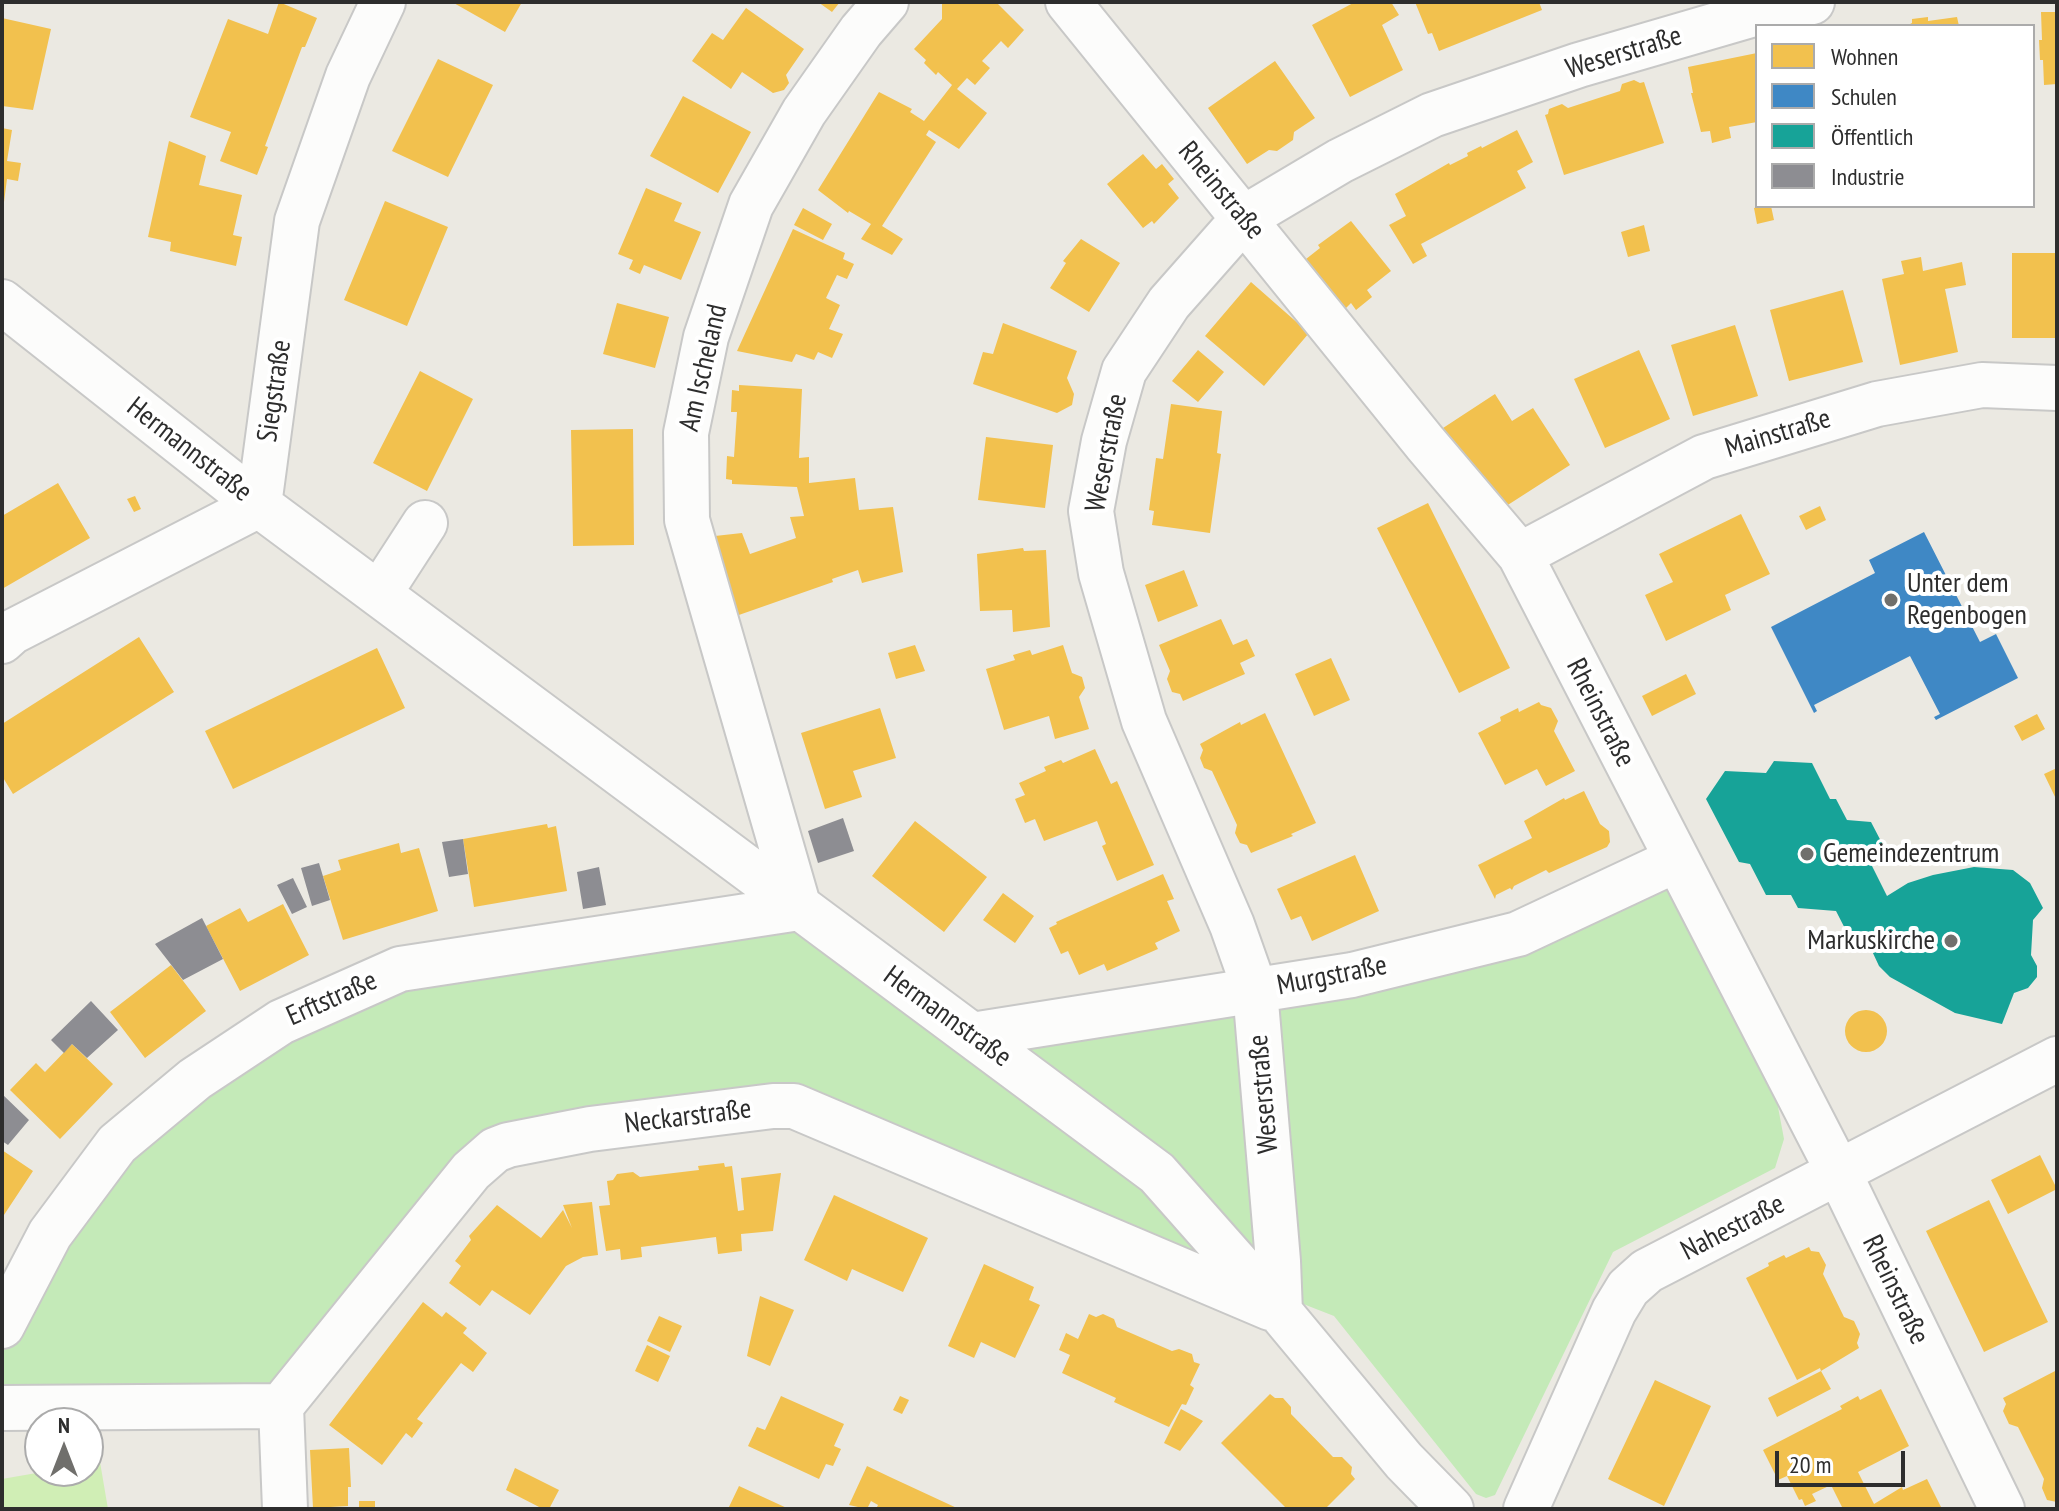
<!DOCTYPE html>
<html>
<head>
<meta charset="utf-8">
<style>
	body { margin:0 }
	#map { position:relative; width:2059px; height:1511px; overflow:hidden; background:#ebe9e2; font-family:"PT Sans Narrow",sans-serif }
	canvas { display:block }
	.frame { position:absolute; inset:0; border:4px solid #2d2d2d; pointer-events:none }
	.legend { position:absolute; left:1755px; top:24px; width:280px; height:184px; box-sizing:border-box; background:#fff; border:2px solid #ababab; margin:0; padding:10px 14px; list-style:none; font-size:24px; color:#2d2d2d }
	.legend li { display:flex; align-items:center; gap:16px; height:40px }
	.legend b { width:40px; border:2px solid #ababab }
	.north { position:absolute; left:24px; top:1407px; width:80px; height:80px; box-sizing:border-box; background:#fff; border:2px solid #ababab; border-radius:50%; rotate:0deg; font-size:22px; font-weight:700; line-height:32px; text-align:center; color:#2d2d2d }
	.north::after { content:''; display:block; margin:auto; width:28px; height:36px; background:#706f6c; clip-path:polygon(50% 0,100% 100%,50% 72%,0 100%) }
	.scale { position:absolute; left:1775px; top:1451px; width:130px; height:36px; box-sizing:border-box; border:4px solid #2d2d2d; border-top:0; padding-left:10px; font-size:24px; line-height:28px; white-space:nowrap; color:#2d2d2d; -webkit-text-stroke:6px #fff; paint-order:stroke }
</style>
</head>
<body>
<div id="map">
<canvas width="2059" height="1511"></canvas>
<div class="frame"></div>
<ul class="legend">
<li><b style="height:22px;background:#f2c14e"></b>Wohnen</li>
<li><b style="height:22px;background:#3f88c5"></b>Schulen</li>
<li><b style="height:22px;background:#17a398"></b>Öffentlich</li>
<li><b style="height:22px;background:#8d8d92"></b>Industrie</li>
</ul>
<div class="north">N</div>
<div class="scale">20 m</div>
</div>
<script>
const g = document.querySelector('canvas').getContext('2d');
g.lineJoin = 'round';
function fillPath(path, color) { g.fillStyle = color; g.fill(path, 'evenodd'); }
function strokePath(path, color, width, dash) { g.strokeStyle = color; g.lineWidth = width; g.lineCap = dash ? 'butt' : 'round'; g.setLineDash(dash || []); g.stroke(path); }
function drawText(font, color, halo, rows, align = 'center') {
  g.font = font + ' "PT Sans Narrow",sans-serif'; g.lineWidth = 8; g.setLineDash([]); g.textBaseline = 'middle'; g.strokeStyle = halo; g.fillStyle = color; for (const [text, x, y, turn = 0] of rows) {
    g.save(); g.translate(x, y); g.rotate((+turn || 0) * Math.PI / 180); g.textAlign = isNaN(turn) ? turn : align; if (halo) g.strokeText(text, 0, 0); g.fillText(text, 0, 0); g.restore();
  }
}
fillPath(new Path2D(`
	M1676,860L1763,1027L1784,1139L1775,1168L1613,1252L1495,1495L1486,1498L1476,1494L1334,1316L809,1111L508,1145L281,1406L2,1408V1326L117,1144L400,969L799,908L972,1035L1352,975Z`), '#c4eab8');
fillPath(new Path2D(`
	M100,1462L108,1509H2V1479L48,1471H88V1464Z`), '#d0eeb5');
fillPath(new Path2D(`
	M279,2L317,18L305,47H302L265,146L268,147L257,175L220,161L231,132L190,117L228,19L268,34Z
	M452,2H522L505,32Z
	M818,2H840L832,12Z
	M958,2H996L1024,30L1008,48L1001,41L982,61L990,68L975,85L967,78L957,89L987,113L959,149L929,130L926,135L936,142L882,226L903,239L892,255L861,239L871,224L849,211L848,213L818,190L879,92L912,109L910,112L924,121L952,85L938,72L936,75L924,63L926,60L914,49L942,19V4Z
	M1355,2H1391L1399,15L1382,25L1403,70L1350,97L1312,25Z
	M1415,2H1539L1542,10L1439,51L1432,33L1428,34Z
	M746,8L804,49L786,75L789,83L784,90L773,93L742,72L731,89L692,61L712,33L723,40Z
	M2041,12H2057V84L2044,85L2043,60H2040L2039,40H2042Z
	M1928,17V21L1957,17L1959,26H1906L1912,23V19Z
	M2,18L51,29L33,110L2,106Z
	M1757,53V122L1729,127L1731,138L1712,143L1710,131L1701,132L1691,93H1693L1688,67Z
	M438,59L493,85L448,177L392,151Z
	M1275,61L1315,118L1294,132L1293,140L1277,151L1269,150L1247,164L1208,108Z
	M1634,80L1640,83L1644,82L1664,143L1564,175L1545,115L1548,114L1549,109L1562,104L1568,108L1620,91L1622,84Z
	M683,96L751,132L718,193L650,156Z
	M2,128L12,130L7,161L21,163L18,181L7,179L4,202Z
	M1517,130L1533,162L1517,171L1526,188L1421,244L1427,256L1413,264L1389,225L1406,216L1395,194L1449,163L1450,165L1468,156L1467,153L1481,146L1482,148Z
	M169,141L206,156L199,185L242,195L233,235L242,237L236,266L170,251L171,242L148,237Z
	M1143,154L1156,169L1162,164L1174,179L1168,184L1179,198L1154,224L1152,221L1143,228L1107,184Z
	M646,188L682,203L674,221L701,232L681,280L644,265L640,274L629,269L633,260L618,254Z
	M385,201L448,227L407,326L344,300Z
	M1763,206H1771L1774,220L1757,224L1754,208Z
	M803,208L832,224L823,240L794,225Z
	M1351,221L1391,271L1367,290L1372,297L1356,310L1351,303L1341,313L1301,263L1320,248L1318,245Z
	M1644,225L1650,251L1628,257L1621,232Z
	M793,229L845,253L843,259L854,264L847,279L837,275L826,298L840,305L829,329L843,334L832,358L818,352L814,360L796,354L792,362L737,351Z
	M1081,239L1120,263L1089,312L1050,288L1066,263L1063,261Z
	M2012,253H2057V338H2012Z
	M1921,257L1923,271L1962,262L1966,285L1945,289L1958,352L1900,365L1882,279L1904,274L1901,261Z
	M1251,282L1309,333L1264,386L1205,336Z
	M1843,290L1863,362L1789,381L1770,310Z
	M617,303L669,317L655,368L603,354Z
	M1003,323L1077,351L1067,378L1074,394L1072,405L1057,413L973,384L983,352L993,354Z
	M1735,325L1758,396L1693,416L1671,345Z
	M1198,350L1224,372L1198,402L1172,381Z
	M1639,350L1670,419L1605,448L1574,379Z
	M420,371L473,399L427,491L373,463Z
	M739,385L802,389L799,458L809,457V483L855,478L859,510L893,507L903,572L862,583L858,570L832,579L833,582L736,616L715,536L742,533L750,554L796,538L790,517L804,516L797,487L732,484V480L726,479L727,456L734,457L737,412H731L732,390L739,391Z
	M1495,394L1512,421L1533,408L1570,465L1500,510L1463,454L1458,457L1440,430Z
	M1171,404L1222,411L1217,453L1221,454L1210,533L1152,525L1154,511L1149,510L1156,458L1163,459Z
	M633,429L634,545L573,546L571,430Z
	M986,437L1053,445L1045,508L978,500Z
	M58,483L90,538L2,589V516Z
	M135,496L141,509L134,512L127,499Z
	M1428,503L1510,668L1459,693L1377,528Z
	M1820,506L1826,520L1806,530L1799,516Z
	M1741,514L1770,574L1725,595L1731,610L1666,641L1645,595L1673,582L1659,554Z
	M1023,548L1024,551L1046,550L1050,627L1013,632L1012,610L980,611L977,554Z
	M1184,570L1198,606L1158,622L1145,585Z
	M1221,619L1233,645L1247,639L1255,656L1240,663L1245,674L1183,701L1180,694L1172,692L1167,679L1170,671L1159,645Z
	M139,637L174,692L13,794L2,776V724Z
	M915,645L925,671L896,679L888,653Z
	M1063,645L1072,673L1082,677L1085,688L1079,697L1089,729L1055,739L1049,716L1004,730L986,669L1015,660L1013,655L1030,650L1032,655Z
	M377,648L405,708L233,789L205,731Z
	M1331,658L1350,700L1314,716L1295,674Z
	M1686,674L1696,694L1652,716L1642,696Z
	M1539,702L1541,705L1551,708L1558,721L1554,731L1575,771L1546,786L1537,769L1505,785L1478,733L1501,721L1500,717L1518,708L1519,712Z
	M880,708L896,758L853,771L862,797L825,809L801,733Z
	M1265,713L1316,823L1291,834L1293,836L1251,853L1247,845L1240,843L1235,833L1237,825L1212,771L1204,768L1200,758L1203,750L1200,744L1240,722L1241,725Z
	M2037,714L2045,729L2022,741L2014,726Z
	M1095,749L1111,784L1117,781L1154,865L1117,881L1102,846L1106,844L1097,821L1044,841L1035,819L1025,823L1015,799L1025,795L1019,783L1046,771L1044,767L1061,760L1063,763Z
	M2057,768V801L2044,774Z
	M1584,791L1600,824L1609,831L1610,842L1607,847L1549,873L1546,870L1514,886L1512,890L1510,888L1496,895L1495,899L1478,865L1532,838L1524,821L1564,798L1565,800Z
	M915,821L987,877L944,932L872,876Z
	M547,824L548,828L556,826L567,891L474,907L463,839Z
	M399,843L401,853L419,848L438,911L343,940L323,876L341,870L338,860Z
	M1355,855L1379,911L1312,941L1301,916L1291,920L1277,889Z
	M1163,874L1174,899L1167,901L1180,931L1155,943L1158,949L1107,971L1104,964L1079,975L1068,951L1061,954L1049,928L1057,924L1056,922Z
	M1003,893L1034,916L1015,943L983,920Z
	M283,904L309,955L240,991L206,926L240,908L248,922Z
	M171,965L206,1011L145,1058L110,1012Z
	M1845 1031a21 21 0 1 1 42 0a21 21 0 1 1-42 0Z
	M72,1044L113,1084L60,1139L10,1090L36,1063L45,1072Z
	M2,1150L33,1171L2,1218Z
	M2040,1155L2057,1189L2008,1214L1991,1180Z
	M724,1163L725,1167L732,1166L738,1211L744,1210L741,1178L781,1173L773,1231L741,1234L742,1251L718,1254L716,1237L641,1247L642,1257L621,1260L620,1249L606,1251L599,1206L610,1205L607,1181L613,1180L617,1174L633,1172L640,1177L699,1170L698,1166Z
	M834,1195L928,1238L903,1292L852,1269L847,1281L804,1260Z
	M1989,1200L2048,1322L1984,1352L1926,1231Z
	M592,1202L598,1255L583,1257L566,1266L530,1315L492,1290L480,1306L449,1283L461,1266L455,1261L471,1240L469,1236L497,1205L541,1238L563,1210L572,1228L563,1205Z
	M1809,1247L1811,1251L1819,1252L1826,1265L1823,1274L1844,1317L1854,1321L1860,1334L1857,1343L1859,1348L1821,1371L1820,1368L1797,1380L1746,1278L1769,1266L1768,1263L1784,1255L1786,1258Z
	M984,1264L1034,1287L1029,1300L1040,1305L1015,1358L981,1342L974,1358L948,1346Z
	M760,1296L794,1310L770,1366L747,1356Z
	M423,1302L442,1317L446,1312L467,1328L463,1333L487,1353L473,1372L461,1363L417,1419L423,1423L412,1438L406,1433L382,1465L329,1425Z
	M1089,1314L1096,1317L1103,1314L1114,1319L1117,1327L1172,1351L1179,1349L1192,1354L1194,1362L1200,1364L1190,1385L1194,1388L1186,1405L1182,1404L1169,1427L1114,1402L1116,1398L1062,1373L1070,1355L1059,1350L1066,1333L1078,1339Z
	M659,1316L682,1326L670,1352L647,1341Z
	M647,1345L670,1356L658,1382L635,1371Z
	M2057,1370V1502L2047,1500L2042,1488L2044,1479L2018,1427L2009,1424L2003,1411L2006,1404L2003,1398Z
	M1821,1371L1831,1389L1777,1417L1768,1398Z
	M1655,1380L1711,1406L1664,1506L1608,1479Z
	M1881,1389L1909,1446L1858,1472L1874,1504L1902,1487L1903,1490L1927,1479L1942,1509H1843L1831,1485L1812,1494L1816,1501L1805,1506L1802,1499L1799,1500L1787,1476L1778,1480L1763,1450L1842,1409L1840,1406L1858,1396L1860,1400Z
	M1270,1394L1275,1398H1283L1291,1407V1414L1333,1457H1342L1352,1467L1351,1474L1355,1479L1325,1509H1287L1221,1443Z
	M781,1396L844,1424L834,1446L841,1449L833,1466L826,1464L819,1479L748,1446L757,1427L765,1430Z
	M900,1396L909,1400L902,1414L893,1410Z
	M1181,1409L1203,1421L1180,1451L1164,1443Z
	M349,1448L351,1487H348V1506L313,1508L310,1450Z
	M867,1466L890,1477L959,1509H876L878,1505L871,1501L867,1509L849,1505Z
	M515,1468L559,1490L549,1509H543L506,1490Z
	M739,1486L789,1509H728Z
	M359,1501H375V1509H359Z`), '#f2c14e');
fillPath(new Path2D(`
	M1924,532L1980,642L1996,634L2018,678L1936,720L1934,717L1940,714L1910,656L1814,705L1817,711L1814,713L1771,627L1875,573L1869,560Z`), '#3f88c5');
fillPath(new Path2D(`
	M1774,761L1812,763L1830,799H1836L1847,820L1871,822L1884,847L1872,866L1887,896L1908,883L1933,875L1974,867L2013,870L2030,883L2043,908L2033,920L2031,955L2037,966V977L2028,988L2014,993L2002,1024L1955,1013L1890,977L1879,966L1872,951L1856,950L1836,911L1798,908L1791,895H1766L1750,864L1739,862L1706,799L1725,771L1766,773Z`), '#17a398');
fillPath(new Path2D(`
	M843,818L854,851L818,863L808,831Z
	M463,839L468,874L449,877L442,842Z
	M319,863L330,900L312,906L301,868Z
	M599,867L606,905L583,909L577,872Z
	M293,878L307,907L292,914L277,885Z
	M202,918L223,959L183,980L155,944Z
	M91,1001L118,1030L87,1058L72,1044L64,1053L51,1040Z
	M2,1094L29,1120L8,1145L2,1141Z`), '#8d8d92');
const minor = new Path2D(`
	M1068,2L1425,443L1520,555L1839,1173L2002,1509
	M2,302L259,505L1157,1173L1280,1312L1404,1461L1451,1509
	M1520,555L1704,457L1877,404L1982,385L2057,388
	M379,594L425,523
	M2,641L12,632L259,505L297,221L348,76L383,2
	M972,1035L1352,975L1518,934L1676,860
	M1280,1312L1278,1261L1255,990L1232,925L1144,721L1101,573L1091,511L1104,441L1124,371L1169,303L1244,218L1340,161L1432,115L1579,65L1768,10L1812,2
	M2,1326L50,1234L117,1144L195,1079L281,1022L400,969L799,908L687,520L686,433L706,337L751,205L804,112L861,31L886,2
	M2,1408L281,1406
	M285,1509L281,1406L471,1171L495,1150L508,1145L590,1129L773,1106H794L1270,1308
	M1526,1509L1614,1311L1628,1288L1647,1271L2057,1059`);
strokePath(minor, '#c8c8c7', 48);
strokePath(minor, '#fcfcfb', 44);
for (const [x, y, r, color] of [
	[1891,600,8,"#706f6c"],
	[1807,854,8,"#706f6c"],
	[1951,941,8,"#706f6c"]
]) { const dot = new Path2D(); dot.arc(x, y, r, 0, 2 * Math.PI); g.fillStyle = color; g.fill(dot); strokePath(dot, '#fff', 3); }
drawText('28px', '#2d2d2d', '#fff', [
	["Weserstraße",1624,53,-17],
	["Rheinstraße",1221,191,50],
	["Am Ischeland",704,368,-77],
	["Siegstraße",275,391,-82],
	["Mainstraße",1778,434,-17],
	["Hermannstraße",189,450,38],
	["Weserstraße",1107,453,-79],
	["Rheinstraße",1600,713,63],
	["Murgstraße",1332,976,-11],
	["Erftstraße",332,999,-24],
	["Hermannstraße",947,1017,36],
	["Weserstraße",1264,1094,-95],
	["Neckarstraße",688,1117,-7],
	["Nahestraße",1733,1228,-27],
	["Rheinstraße",1895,1290,64]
]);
drawText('28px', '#2d2d2d', '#fff', [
	["Unter dem",1907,584],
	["Regenbogen",1907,616],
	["Gemeindezentrum",1823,854],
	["Markuskirche",1935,941,"right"]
], 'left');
</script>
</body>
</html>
